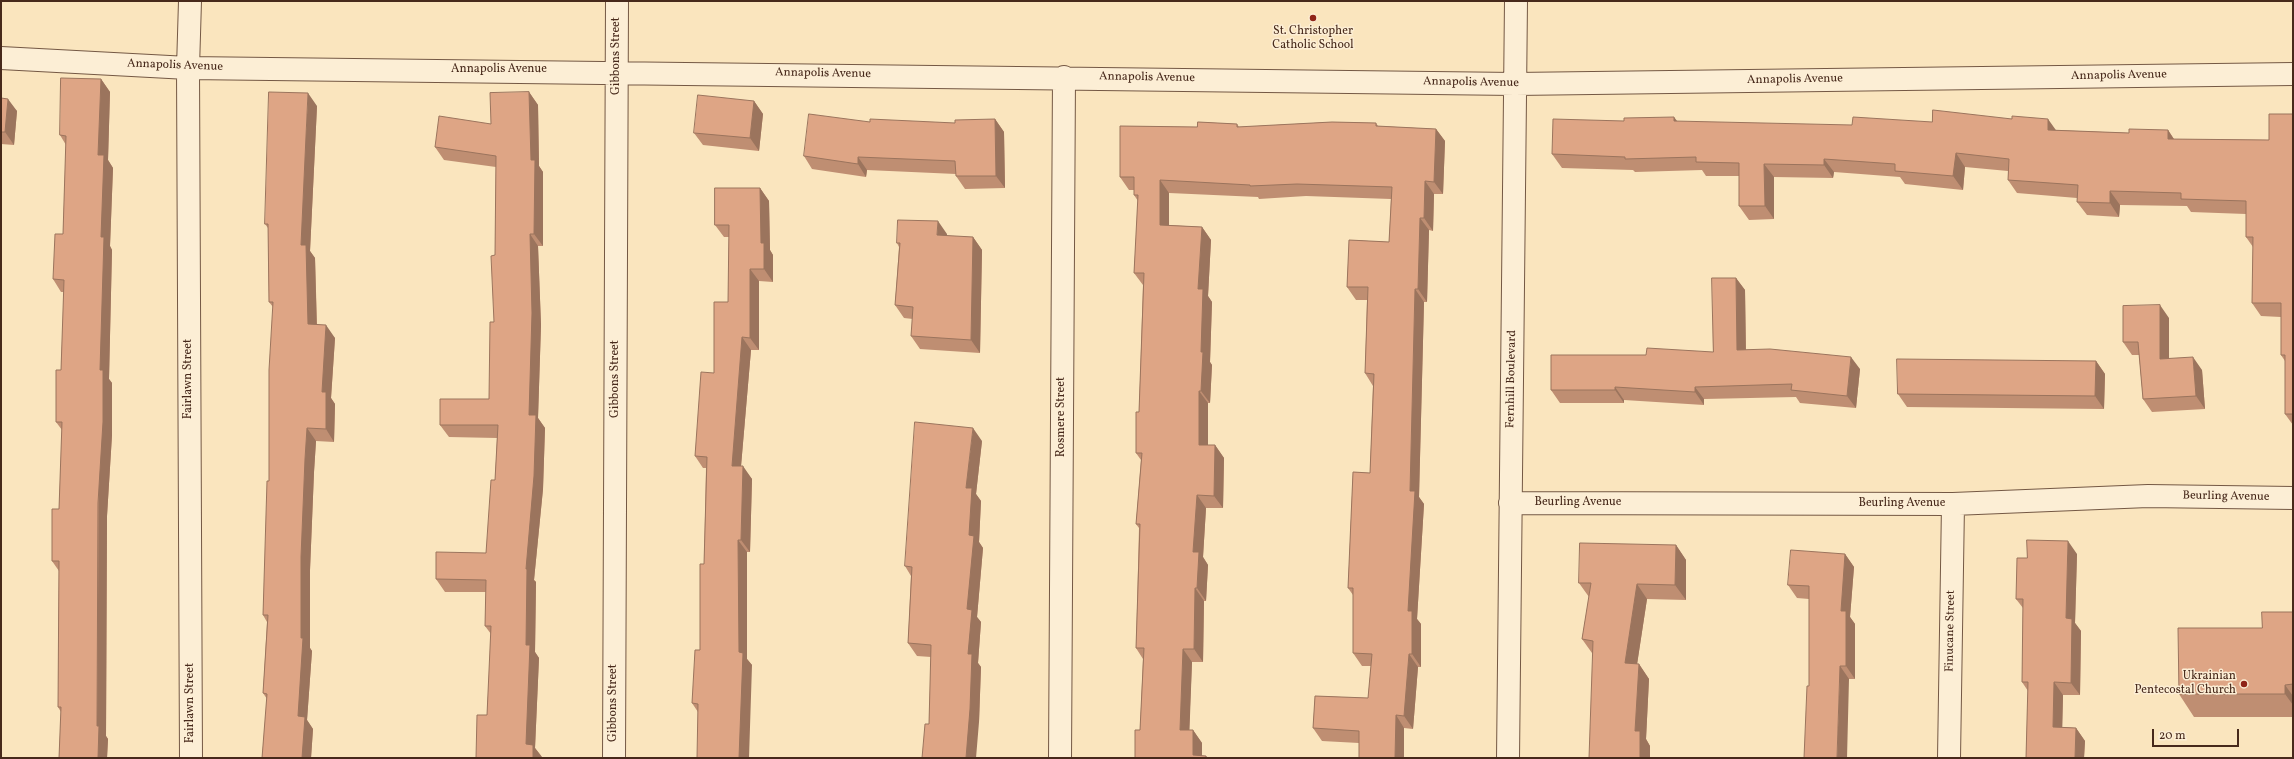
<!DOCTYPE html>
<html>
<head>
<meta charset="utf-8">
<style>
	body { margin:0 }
	#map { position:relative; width:2294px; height:759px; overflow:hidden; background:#fae5be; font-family:Vollkorn,serif }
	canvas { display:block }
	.frame { position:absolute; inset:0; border:2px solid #47291b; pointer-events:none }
	.scale { position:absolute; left:2152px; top:729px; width:87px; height:18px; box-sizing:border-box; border:2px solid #47291b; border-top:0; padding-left:5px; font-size:12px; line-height:14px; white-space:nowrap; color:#47291b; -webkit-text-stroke:3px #fceed5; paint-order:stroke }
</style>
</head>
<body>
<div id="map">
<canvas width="2294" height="759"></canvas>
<div class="frame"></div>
<div class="scale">20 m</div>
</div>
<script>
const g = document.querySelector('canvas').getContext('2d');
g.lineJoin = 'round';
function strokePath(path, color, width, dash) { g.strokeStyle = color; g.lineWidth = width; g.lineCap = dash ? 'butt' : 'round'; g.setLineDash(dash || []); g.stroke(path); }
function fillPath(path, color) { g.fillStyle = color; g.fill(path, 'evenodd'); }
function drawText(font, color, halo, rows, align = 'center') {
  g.font = font + ' Vollkorn,serif'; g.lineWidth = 3; g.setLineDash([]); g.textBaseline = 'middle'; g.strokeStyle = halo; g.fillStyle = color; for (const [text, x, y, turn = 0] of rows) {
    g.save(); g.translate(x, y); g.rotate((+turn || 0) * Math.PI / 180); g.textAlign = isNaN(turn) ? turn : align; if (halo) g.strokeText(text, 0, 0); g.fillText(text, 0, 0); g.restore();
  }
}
const street = new Path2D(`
	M190,1L188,68L191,758
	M1,58L188,68L1515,84L2293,74
	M1510,503L1953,504L2148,496L2293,498
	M614,758L617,1
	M1060,758L1064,77
	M1508,758L1516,1
	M1949,758L1953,504`);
strokePath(street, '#745844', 24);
strokePath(street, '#fceed5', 22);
fillPath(new Path2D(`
	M101,79L110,92L108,160L113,168L110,246L112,250L109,379L112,383V435L107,516L106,736L108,739L107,758H59L61,712L58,707L59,571L52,561L59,509L62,430L56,422L61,370L64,292H61L53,279L63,234L66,145L60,135Z
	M529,92L538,105L539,166L543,172V246H538L541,325L538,418L545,428L543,489L534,580L536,582L535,652L539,658L535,748L542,757L487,715L491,634L485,626L486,592H445L436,579L486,553L495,480L497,438L449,437L440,425L489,399L494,322L495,255L496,167L444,160L435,147L491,124Z
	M1,98L17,111L14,145L1,144Z
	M754,101L763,114L759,151L703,145L694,133Z
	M317,106L310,251L315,258L317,324L335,338L331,398L335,404L334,442L316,441L314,472L310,570V648L312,651L307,720L313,729L311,758H262L267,699L263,693L267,622L263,615L269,481L273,307L269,302L268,228L265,224Z
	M2293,114V425L2285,414V361L2281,355V317L2261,316L2252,303L2253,247L2246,237V214L2191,212L2187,206L2120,205L2119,217L2087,215L2077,202V198L2017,193L2008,180V171L1965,167L1963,190L1905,184L1900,177L1834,172L1833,178L1774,177V219L1749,220L1739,206V176H1706L1702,170L1635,172L1633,170L1562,168L1552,154L1624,121L2056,130L2129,133L2168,130L2174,139L2269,140Z
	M995,119L1004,132L1005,188L965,189L956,176V174L867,170L866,177L812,169L804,156L870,122L955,123Z
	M1198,122L1237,124L1239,127L1332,122L1376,123L1378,126L1436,129L1445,141L1443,194H1434L1433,231L1429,230L1427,302H1424L1419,497L1424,504L1417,619L1421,624V667H1418L1413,729L1404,728V758H1359V743L1322,741L1313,728L1315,696L1368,698L1371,666H1362L1353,653V595L1348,588L1353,472L1370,473L1373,386L1365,373L1367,300H1356L1347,287L1349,240L1389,242L1391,199L1306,196L1259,199L1258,197L1169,193V225L1202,227L1211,240L1208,296L1212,302L1210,362L1212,365L1210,403H1208V445H1215L1224,458L1223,508H1206L1203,557L1208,565L1206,601H1204L1203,662H1192L1189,730H1193L1202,743V756H1206L1208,758H1135V730H1140L1143,659L1136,648L1139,528L1136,524L1141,460L1136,453V412H1139L1143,285L1134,273L1138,201L1134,195V190H1129L1120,177V126L1197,127Z
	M760,188L769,201L770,250L773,255V282L759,281V350H751L741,466L752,479L750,552H747V659L752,665L698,712L692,703L700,650L704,564L706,468H703L695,456L714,373L728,302L729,237H724L715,225Z
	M947,234L946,236L973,237L982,250L980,353L920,349L911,336L913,319L904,318L895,305L899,247L897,243Z
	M1736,278L1745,290L1746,350L1860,369L1856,408L1800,403L1796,397L1704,399V405L1624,400V403H1560L1551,390L1646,355L1713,352Z
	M2169,318V359L2202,370L2205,409L2152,412L2143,399L2139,355H2132L2123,342Z
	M2096,361L2105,374L2104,409L1907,407L1898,394Z
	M982,441L976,494L981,501L979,542L983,548L977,617L981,622L978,663L981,667L979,722L929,724L931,657L917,656L908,643L911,576L905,566Z
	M1676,545L1686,560V600L1647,599L1637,664H1639L1649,679L1646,739L1650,746V758L1592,653L1582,639L1589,597L1579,583Z
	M1845,554L1854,567L1850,617L1855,624V679H1849L1809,686V599L1797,598L1788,585Z
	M2077,554L2075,623L2081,631L2080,695H2063L2062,727L2076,728L2085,741L2084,758H2026L2028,691L2022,682L2023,608L2016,599L2027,558Z
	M2293,612V717H2194L2179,694L2262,628Z`), '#bf8e72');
fillPath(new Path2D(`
	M101,79L110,92L108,160L113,168L110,246L112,250L109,379L112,383V435L107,516L106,736L108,739L107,758H98L97,726L100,370L98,155Z
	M529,92L538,105L539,166L543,172V246L534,234L531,160Z
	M308,93L317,106L310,251L315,258L317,336L308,324L301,245Z
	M8,99L17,111L14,145L5,132Z
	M754,101L763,114L759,151L750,138Z
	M1674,117L1684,130L1674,121Z
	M995,119L1004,132L1005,188L996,176Z
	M2048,119L2058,133L2048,130Z
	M1436,129L1445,141L1443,194L1434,182Z
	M2168,130L2177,144L2168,139Z
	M1956,153L1965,167L1963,190L1953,176Z
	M858,157L867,170L866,177L858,164Z
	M1824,159L1834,172L1833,178L1824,165Z
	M1764,164L1774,177V219L1765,206Z
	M1160,180L1169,193V238L1160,225Z
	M1425,181L1434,194L1433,231L1424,218Z
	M760,188L769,201L770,250L773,255V282L764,269L761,243Z
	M2110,191L2120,205L2119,217L2110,203Z
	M1420,218L1429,230L1427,302L1418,289Z
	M938,221L947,234L946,248L937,235Z
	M1202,227L1211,240L1208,296L1212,302L1210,362L1212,365L1210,403L1201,391V352L1198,289Z
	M530,234L538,246L541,325L538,418L545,428L543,489L534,580L536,582L535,652L539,658L535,748L542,757V758H533L526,744V569L529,415Z
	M973,237L982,250L980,353L971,340Z
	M750,269L759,281V350L750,338Z
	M1736,278L1745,290L1746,363L1737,350Z
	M1415,289L1424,302L1419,497L1424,504L1417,619L1421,624V667L1412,654L1408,611L1410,491Z
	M2160,305L2169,318V372L2160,359Z
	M326,325L335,338L331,398L335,404L334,442L326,429L322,392Z
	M742,337L751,350L740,478L732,466Z
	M1851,357L1860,369L1856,408L1847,396Z
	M2193,357L2202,370L2205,409L2196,396Z
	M2096,361L2105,374L2104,409L2095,396Z
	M1615,387L1624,400V403L1615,390Z
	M1695,387L1704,399V405L1695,392Z
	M1199,391L1208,403V458L1199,445Z
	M307,428L316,441L314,472L310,570V648L312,651L307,720L313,729L311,758H302L298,716L301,638V557L305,459Z
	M973,428L982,441L976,494L981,501L979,542L983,548L977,617L981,622L978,663L981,667L979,722L976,758H966L968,654L967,609L966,488Z
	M1215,445L1224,458L1223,508L1214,496Z
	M743,466L752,479L750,552L741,540Z
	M1197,495L1206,508L1203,557L1208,565L1206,601L1197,588L1193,552Z
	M738,540L747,552V659L752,665L749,758H739Z
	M2068,541L2077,554L2075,623L2081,631L2080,695L2071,683L2066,618Z
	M1676,545L1686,560V600L1675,585Z
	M1845,554L1854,567L1850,617L1855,624V679L1846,666L1841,611Z
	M1637,584L1647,599L1635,678L1625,663Z
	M1195,588L1204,601L1203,662L1194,649Z
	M1183,649L1192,662L1189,743L1180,730Z
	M1409,654L1418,667L1413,729L1404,716Z
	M1639,664L1649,679L1646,739L1650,746V758H1640L1635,731Z
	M1840,666L1849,679L1847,758H1837Z
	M2054,682L2063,695L2062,740L2053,727Z
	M2285,685L2293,696V705L2285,694Z
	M1396,715L1404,728V758H1395Z
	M2076,728L2085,741L2084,758H2075Z
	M1193,730L1202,743V758L1193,755Z`), '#9b745d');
const building = new Path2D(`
	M61,78L101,79L98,155H104L101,237H104L100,370H103V422L98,503L97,726H99L98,758H59L61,707H58L59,561H52V509H59L62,422H56V370H61L64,280L53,279L55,234H63L66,136L60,135Z
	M269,92L308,93L301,245H306L308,324L326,325L322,392H326V429L307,428L305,459L301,557V638H303L298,716L305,717L302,758H262L267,694L263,693L268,615H263L267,481H269V370L273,302H269L268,224H265Z
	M529,92L531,160H535L534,234H530L532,313L529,415H536L534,476L526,569H527L526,645H530L526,744L533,745V758H476L477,715H487L491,626H485L486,580L436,579V552L486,553L491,480H495L498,425H440V399H489L490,322H494L491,256L495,255L496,156L435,147L439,116L491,124L490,93Z
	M698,95L754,101L750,138L694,133Z
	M1,98L8,99L5,132H1Z
	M1933,110L2012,119V116L2048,119V130L2129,133V129L2168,130V139L2269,140V114H2293V414H2285V355H2281V303H2252L2253,237H2246V201L2181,199V193L2110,191V203L2077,202L2078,185L2008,180L2009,159L1956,153L1953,176L1895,171V164L1824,159V165L1764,164L1765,206H1739V163L1696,162V157L1625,159V157L1552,154L1553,119L1624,121V118L1674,117V121L1852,125L1853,117L1932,122Z
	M809,114L870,122V119L955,123V120L995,119L996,176H956L955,161L858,157V164L804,156Z
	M1198,122L1237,124V127L1332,122L1376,123V126L1436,129L1434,182L1425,181L1424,218H1420L1418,289H1415L1410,491H1415L1408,611H1412V654H1409L1404,716L1396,715L1395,758H1359V731L1313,728L1315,696L1368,698L1372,654L1353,653V588H1348L1353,472L1370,473L1374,374L1365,373L1368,287H1347L1349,240L1389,242L1392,187L1297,184L1250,186V185L1160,180V225L1202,227L1198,289H1203L1201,352H1203L1201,391H1199V445H1215L1214,496L1197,495L1193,552H1199L1197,588H1195L1194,649H1183L1180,730H1193V755L1206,756V758H1135V730H1140L1144,648H1136L1140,524H1136L1142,453H1136V412H1139L1144,273H1134L1138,195H1134V177H1120V126L1197,127Z
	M715,188H760L761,243H764V269H750V338L742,337L732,466H743L741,540H738L739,652L743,653L739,758H697L698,704L692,703L695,650H700V564H704L707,457L695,456L701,372L714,373V302H728L729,225H715Z
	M898,220L938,221L937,235L973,237L971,340L911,336L913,307L895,305L900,243H897Z
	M1712,278H1736L1737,350L1770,349L1851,357L1847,396L1791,390L1792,384L1695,387V392L1615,387V390H1551V355H1646L1647,348L1713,352Z
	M2160,305V359L2193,357L2196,396L2143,399L2138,342H2123V306Z
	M1897,359L2096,361L2095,396L1898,394Z
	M915,422L973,428L966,488H972L969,535L974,536L967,609L972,610L968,654H972L970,709L966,758H922L925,724H929L931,645L908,643L912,567L905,566Z
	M2027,540L2068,541L2066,618L2072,619L2071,683L2054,682L2053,727L2076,728L2075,758H2026L2028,682H2022L2023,599H2016L2017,558H2027Z
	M1580,543L1676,545L1675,585L1637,584L1625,663L1639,664L1635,731H1640V758H1589L1593,641L1582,639L1591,583H1579Z
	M1791,550L1845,554L1841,611H1846V666H1840L1837,758H1804L1807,686H1809V586L1788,585Z
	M2262,612H2293V684L2285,685V694H2179L2178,628H2262Z`);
fillPath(building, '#dea585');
strokePath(building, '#9b745d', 1);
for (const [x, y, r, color] of [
	[1313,18,4,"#8f2418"],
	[2244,684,4,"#8f2418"]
]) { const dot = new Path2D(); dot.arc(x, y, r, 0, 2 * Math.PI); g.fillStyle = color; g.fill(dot); strokePath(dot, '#fceed5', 1.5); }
drawText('12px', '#47291b', '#fceed5', [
	["St. Christopher",1313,32],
	["Catholic School",1313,46],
	["Ukrainian",2236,677,"right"],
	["Pentecostal Church",2236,691,"right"]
]);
drawText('12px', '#47291b', '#fceed5', [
	["Gibbons Street",617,56,-90],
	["Annapolis Avenue",175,66,2],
	["Annapolis Avenue",499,70],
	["Annapolis Avenue",823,74,1],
	["Annapolis Avenue",2119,76,-1],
	["Annapolis Avenue",1147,78,1],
	["Annapolis Avenue",1795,80,-1],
	["Annapolis Avenue",1471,83,1],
	["Fairlawn Street",189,379,-90],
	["Gibbons Street",616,379,-90],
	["Fernhill Boulevard",1512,379,-89],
	["Rosmere Street",1062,417,-90],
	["Beurling Avenue",2226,497,1],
	["Beurling Avenue",1578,503],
	["Beurling Avenue",1902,504],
	["Finucane Street",1951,631,-89],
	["Fairlawn Street",191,703,-90],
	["Gibbons Street",614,703,-90]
]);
</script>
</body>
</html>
